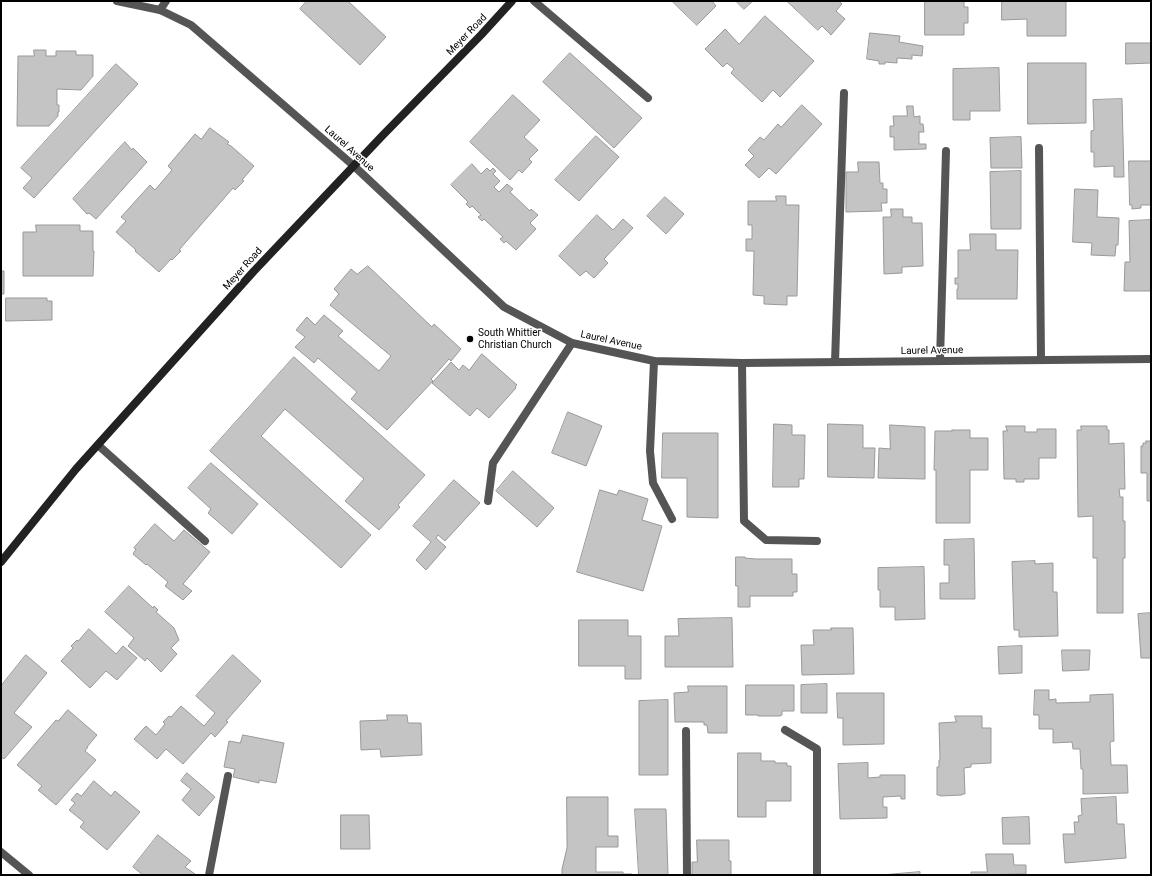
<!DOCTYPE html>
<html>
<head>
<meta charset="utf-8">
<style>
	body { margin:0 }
	#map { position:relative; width:1152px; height:876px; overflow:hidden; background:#fff; font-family:Roboto,sans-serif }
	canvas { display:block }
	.frame { position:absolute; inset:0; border:2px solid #000; pointer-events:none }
</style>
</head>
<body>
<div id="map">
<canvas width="1152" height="876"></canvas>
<div class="frame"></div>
</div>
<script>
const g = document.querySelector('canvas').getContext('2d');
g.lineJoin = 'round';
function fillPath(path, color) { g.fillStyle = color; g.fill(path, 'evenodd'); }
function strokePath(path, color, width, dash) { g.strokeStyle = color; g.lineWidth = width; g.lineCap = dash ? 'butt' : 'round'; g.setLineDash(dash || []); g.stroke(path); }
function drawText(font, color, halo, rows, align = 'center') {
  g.font = font + ' Roboto,sans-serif'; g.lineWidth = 3; g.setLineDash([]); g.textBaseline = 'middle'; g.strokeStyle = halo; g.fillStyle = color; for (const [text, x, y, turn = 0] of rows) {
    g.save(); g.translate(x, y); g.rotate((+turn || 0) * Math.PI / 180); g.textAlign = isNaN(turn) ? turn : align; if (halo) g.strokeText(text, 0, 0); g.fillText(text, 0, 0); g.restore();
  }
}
const building = new Path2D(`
	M307,1H348L386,37L360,65L300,9Z
	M672,1H712L716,6L697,25Z
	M736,1H753L744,9Z
	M787,1H839L842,4L836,11L845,19L831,35L822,26L818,30Z
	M925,1H964V7H968V23H964V35H925Z
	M1002,1H1066V36H1027V19L1002,20Z
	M765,16L814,61L780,97L773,90L762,102L731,73L734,69L727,63L723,67L705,49L725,29L739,44Z
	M870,33L900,36L899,42L923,46L922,56L912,55V59L897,58V63L885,62V64H879V61L867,59Z
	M1126,43H1151V63L1126,64Z
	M34,50H46V56H56V51H76V55H93V76L81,90L57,89V105H59V112H58V116L49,126H17L18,56H34Z
	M570,53L642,118L614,148L543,82Z
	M1028,63H1086V123L1028,124Z
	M116,64L138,84L34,198L23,188L32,178L21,168Z
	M999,68L1000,111H970V120H953V69Z
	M513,95L540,120L524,137L538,150L529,159L532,162L522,173L519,170L510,180L470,142Z
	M1122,99L1124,177H1114V166L1094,167V152H1091V131L1094,130L1093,100Z
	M802,105L822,124L776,174L769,168L759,178L745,165L754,156L748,150L760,137L764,140L778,124L781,127Z
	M907,106H913L914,117L920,116V124H923L924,132H919V144H926V149L894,150V137H890V126H894L893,116H907Z
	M210,128L229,142L227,144L231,146L254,166L242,180L244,181L235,190L233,188L179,250L181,251L172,260L171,259L159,272L135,251L136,250L116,232L126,221L121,217L150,185L155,190L172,170L168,166L195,134L201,139Z
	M596,136L619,157L579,201L555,180Z
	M1021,137L1022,168H991L990,138Z
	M125,142L132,150L133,148L147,162L96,219L89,213L87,214L73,199Z
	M1129,161H1151V205H1141V208L1132,209V205H1130Z
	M858,162H879L880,183H883V189H887V203H881L882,211L846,212V172H858Z
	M472,164L481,174L487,168L490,171L493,168L496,171L493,174L500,181L494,187L499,192L507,184L513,189L510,192L530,211L531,209L538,215L530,223L536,229L516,250L506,241L504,243L500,239L503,237L484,219L482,221L478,217L481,215L472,206L470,208L466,204L468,202L451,185Z
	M1021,171V229H991L990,172Z
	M1075,189L1098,190L1097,217L1119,218L1118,245H1116L1115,256L1091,255L1092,243L1073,242Z
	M776,196H786V205H799L797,296H787V305L764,304V296L753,295L754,251H746V239H752V225H748V201H776Z
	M665,197L684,214L666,234L647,216Z
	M891,209H903V217H912V223H922L923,266L902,267V273L884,274L883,217H891Z
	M597,215L613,230L623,219L633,228L604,259L608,263L594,278L586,271L580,276L559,256Z
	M1151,220V291H1124L1125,262H1130L1129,221Z
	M36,225H80V231H93V251H94L93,276H23V232H36Z
	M970,234H996V250H1018L1017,299H957V289H958V284H955V278H958V250H970Z
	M368,266L432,327L434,324L461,349L451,361L449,359L431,379L433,381L387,430L351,399L357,392L318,358L314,363L295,347L305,337L296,330L307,317L315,325L324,315L343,331L338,336L379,371L391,356L330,305L339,294L334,289L351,269L357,274Z
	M1,271H4V294H1Z
	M6,298H47V301H52V320L6,321Z
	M482,354L517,385L515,387L516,388L489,418L477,408L470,416L432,383L451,362L459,370L463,365L469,370Z
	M294,357L425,475L398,505L400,507L379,530L345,501L364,479L285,409L261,436L371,535L341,568L210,451Z
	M568,412L602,426L586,466L552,453Z
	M774,424L792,425V435H805L804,479H799V487H773Z
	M828,424L863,425V448H875L874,478L828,477Z
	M890,425L925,427V479L878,478L879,448L890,449Z
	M1006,426H1025V432H1037V429H1056V458H1039V479H1024V482H1016V479H1004L1003,431H1007Z
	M1081,426H1107V430H1109V444L1124,443L1125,489H1119L1120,497H1123V521H1125V558H1123V613H1097V558H1093V516L1078,517L1077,430H1081Z
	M952,430H970V438H988V470H970V523H936V470H934L935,431H952Z
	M663,433H718V518L687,517V478H662Z
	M1146,441H1151V501H1147V473H1141V446H1143V443H1146Z
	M211,463L258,504L232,534L208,513L211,509L188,488Z
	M513,471L554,508L537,527L496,491Z
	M454,480L480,503L445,541L438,535L436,538L446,547L426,570L416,560L431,542L413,526Z
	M600,490L617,495L619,490L648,499L642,520L662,526L643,591L577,572Z
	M155,524L174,541L184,530L210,552L183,584L192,591L183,600L165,586L168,582L147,564L146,565L133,554L136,549L134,548Z
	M974,539L975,599H940V583H949V565H944V540Z
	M736,557H745V558L756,559H792V574H797V592H793V596H750V607H738V586H736Z
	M1035,561V564L1053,563V592H1057L1058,636L1019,637V630H1014L1012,562Z
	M924,567L925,619L895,620V607H880V590H878V568Z
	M129,586L153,608L154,606L158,610L156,612L174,628L179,640L171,648L177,654L161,672L147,658L145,661L128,646L134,638L105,612Z
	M1151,613V658H1141L1138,614Z
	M732,618L733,667H665V636H679L678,619Z
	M579,620H628V636H641V679H625V666H579Z
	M831,628H853L854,674L802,675L801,645H814L813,630H831Z
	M89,629L116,654L123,646L137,658L117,680L106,671L90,688L61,661L73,648L71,646L77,640L78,641Z
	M1022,646V673L999,674L998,647Z
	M1062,650H1090L1089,670L1063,671Z
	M26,655L47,673L14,713L32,727L4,759L1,757V686Z
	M233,655L261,681L226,721L228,722L215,737L211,733L183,764L166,749L157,759L134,739L146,726L156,735L165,724L163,722L169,716L171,717L181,706L204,726L215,713L196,696Z
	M827,684V713H801V685Z
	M746,685H794V711H782V715L780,716H758V715H746Z
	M688,686H727V733H708L707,725H704V722H675L674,693L688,692Z
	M1035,690H1049V700L1056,699V703L1090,702V695L1113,694L1114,741L1110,742L1111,765H1127L1128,793L1083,794V769H1081L1080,749H1073L1072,742L1053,743V729H1039V715H1034Z
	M837,693H884V744L843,745V718H838Z
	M668,700V775H639V701Z
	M68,710L97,735L87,747H88L85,751L96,760L56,805L38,790L42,786L17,765L56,720L58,721Z
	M387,715H407L408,723H421L422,755L381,757L380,749L361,750L360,721L387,720Z
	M955,716H982V728H991V763L971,764V767L964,768L965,794H962V795L940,796V795H937V767H939V760H940L939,723L956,722Z
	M243,735L284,743L276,783L259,780V783L233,777L235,769L224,767L229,741L240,743Z
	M738,753H761V761H775V763H787V766H791V801H766V817H738Z
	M868,763V778L880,777V775H905V799H901V796L883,797V807H887V818L840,819L838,764Z
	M187,773L215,797L199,816L182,800L191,789L181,781Z
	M94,781L111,796L115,791L140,812L107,850L80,827L84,822L69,810L75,803L71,800L77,793L81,796Z
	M567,797H608V836H618V847H596V872H623V874H632V875H562V869L567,848Z
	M1116,797L1117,824H1124L1126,858L1065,863L1063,834H1075L1074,822H1079L1078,816L1082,815L1081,799Z
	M635,809H666L668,875H639Z
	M341,815H369L370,849H341Z
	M1029,817L1030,844H1003L1002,818Z
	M158,835L191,861L185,867L195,874L194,875H143L133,867Z
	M697,840H729V861H731V875H692V862H697Z
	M986,854H1013L1014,865H1026V874L971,875V872H987Z
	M920,872V875H882Z`);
fillPath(building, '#c4c4c4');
strokePath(building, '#999', 1);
strokePath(new Path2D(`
	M534,1L648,98
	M160,10L166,1
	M1039,148L1041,360
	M940,360L946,151
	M654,361L650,451L653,483L672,519
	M835,362L844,93
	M742,363L744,521L766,540L817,541
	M98,445L205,541
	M488,501L493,463L572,343
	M785,730L817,749V875
	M686,731L687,875
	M209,875L228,776`), '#555', 8);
strokePath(new Path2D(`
	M117,1L160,10L191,25L354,166L504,307L572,343L654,361L742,363L1151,359
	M1,852L29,875`), '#555', 8);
strokePath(new Path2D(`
	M1,562L76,469L254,271L383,135L481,35L512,1`), '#222', 8);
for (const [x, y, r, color] of [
	[470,339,4,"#000"]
]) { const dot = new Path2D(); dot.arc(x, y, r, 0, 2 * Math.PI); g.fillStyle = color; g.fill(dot); strokePath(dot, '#fff', 1.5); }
drawText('10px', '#000', '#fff', [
	["Meyer Road",467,35,-46],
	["Laurel Avenue",349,149,42],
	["Meyer Road",243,269,-48],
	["Laurel Avenue",611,341,12],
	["Laurel Avenue",932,351,-1]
]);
drawText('10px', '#000', '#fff', [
	["South Whittier",478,333],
	["Christian Church",478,345]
], 'left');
</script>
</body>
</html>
